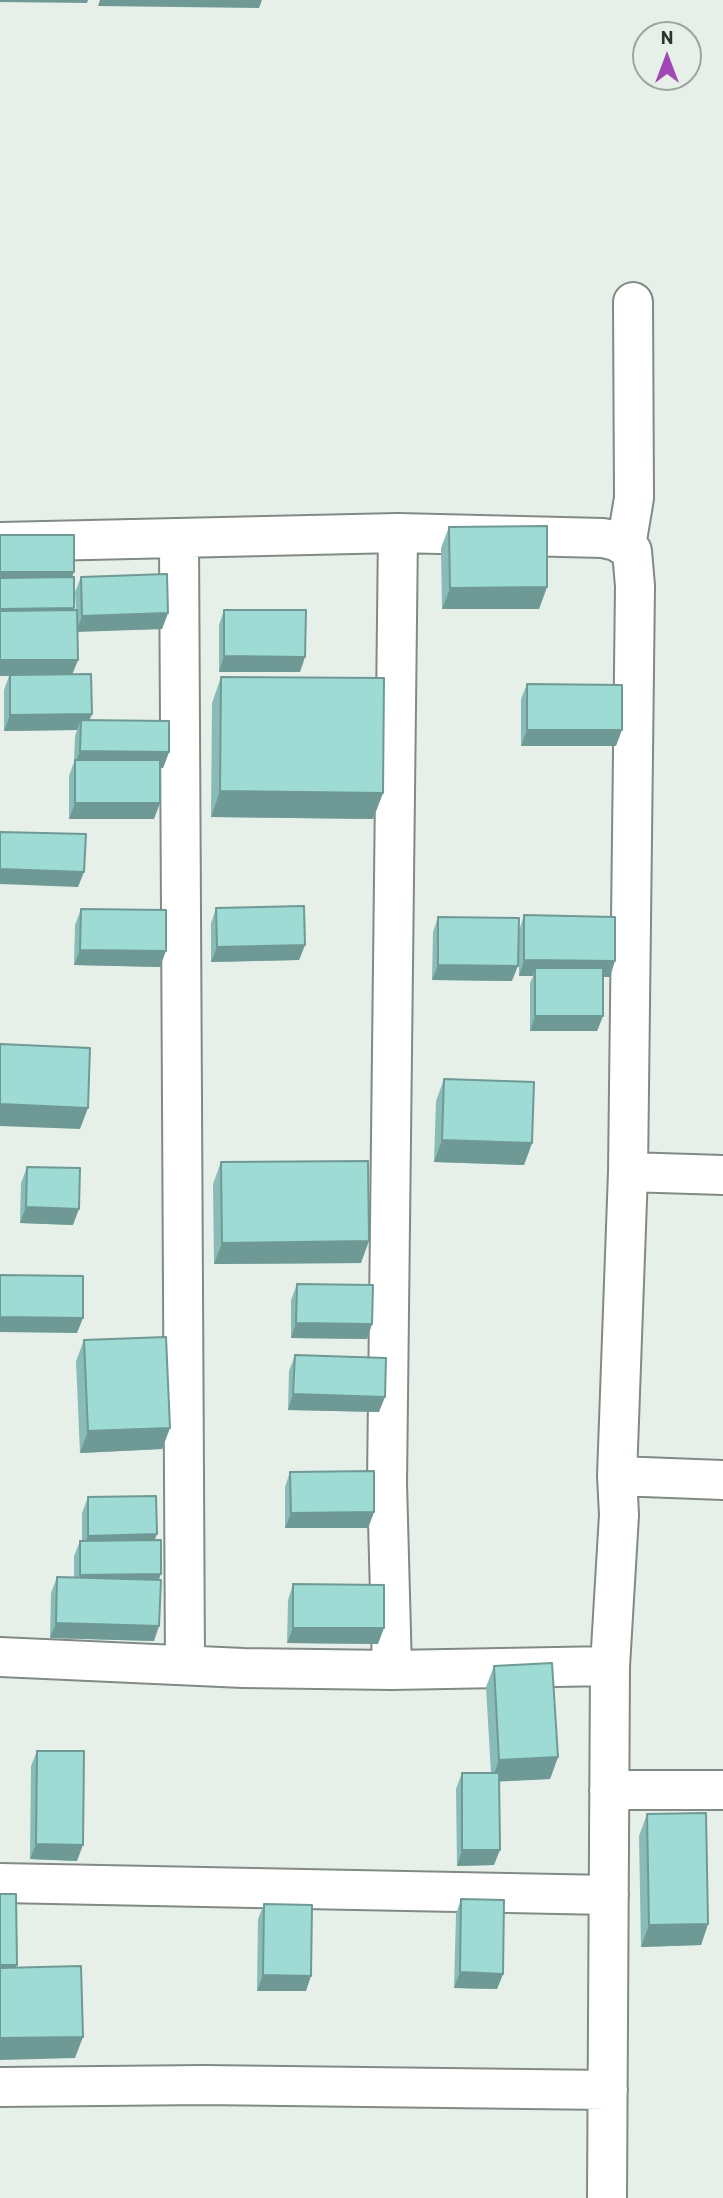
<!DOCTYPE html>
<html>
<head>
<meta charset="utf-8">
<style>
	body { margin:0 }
	#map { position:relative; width:723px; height:2198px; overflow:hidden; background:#e6f0e9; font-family:Barlow,sans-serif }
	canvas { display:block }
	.north { position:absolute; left:632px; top:21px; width:70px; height:70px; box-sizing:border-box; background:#e6f0e9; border:2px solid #9ca49f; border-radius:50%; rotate:0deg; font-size:19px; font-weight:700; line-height:28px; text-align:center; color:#2e3230 }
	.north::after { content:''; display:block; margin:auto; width:24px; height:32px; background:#a148b4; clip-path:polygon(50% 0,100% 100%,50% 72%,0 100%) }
</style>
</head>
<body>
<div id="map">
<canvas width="723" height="2198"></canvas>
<div class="north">N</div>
</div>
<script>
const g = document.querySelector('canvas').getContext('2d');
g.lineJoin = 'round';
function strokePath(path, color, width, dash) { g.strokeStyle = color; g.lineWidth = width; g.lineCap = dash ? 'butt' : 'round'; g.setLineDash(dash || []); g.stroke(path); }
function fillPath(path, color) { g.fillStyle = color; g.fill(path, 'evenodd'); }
const street = new Path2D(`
	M179,538L185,1664
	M0,542L398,533L603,538L616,541L632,551L635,586L628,1172L617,1476L619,1515L610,1666L607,2198
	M626,546L634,498L633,302
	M628,1172L723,1175
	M617,1476L723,1480
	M0,1657L243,1668L392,1670L610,1666
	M392,1670L387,1483L398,533
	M609,1790H723
	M0,1883L609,1895
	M0,2087L204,2085L608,2090`);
strokePath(street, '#818a84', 42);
strokePath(street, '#fff', 38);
fillPath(new Path2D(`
	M449,527L547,587L539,609H442L441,548Z
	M74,572L72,577L74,608L73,610H76L75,592L81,577L168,613L162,629L77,631L78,660L72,674L89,720L169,752L163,768H160L154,819H69V776L74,762L75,736L77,730L4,731V690L9,676H0Z
	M224,610L300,672H219V625Z
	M221,677L383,793L373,819L211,817L212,703Z
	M527,684L616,746H521V699Z
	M216,908L305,945L299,960L211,962V923Z
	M81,909L160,967L74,965L75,925Z
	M524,915L610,977H603V1016L597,1031H530V983L533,976H519V931Z
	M438,917L512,981L432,980L433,932Z
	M444,1079L532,1143L524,1165L434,1162L436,1101Z
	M221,1162L361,1263L214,1264L213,1184Z
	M27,1167L73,1225L20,1223L21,1183Z
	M297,1284L372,1324L367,1339L291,1338V1300Z
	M84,1340L170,1428L162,1449L80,1453L76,1361Z
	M295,1355L379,1412L288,1410L289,1371Z
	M290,1472L374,1512L368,1528H285V1487Z
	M88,1497L155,1540L159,1580L154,1641L50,1638L51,1593L57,1577L74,1578V1556L80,1541H82V1513Z
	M293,1584L378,1644L287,1643L288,1600Z
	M494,1666L558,1757L550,1779L499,1781L494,1865L457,1866L456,1789L462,1773H491L486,1687Z
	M37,1751L77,1861L30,1859L31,1766Z
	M647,1814L708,1924L701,1945L641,1947L639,1836Z
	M461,1899L503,1974L497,1989L454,1988L456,1914Z
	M264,1904L306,1991H257L258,1919Z`), '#89bcb7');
fillPath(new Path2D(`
	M0,0H88L87,3L0,2Z
	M100,0H262L259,8L98,6Z
	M0,572H74L68,587H0Z
	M547,587L539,609H442L450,588Z
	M74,608L68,624L0,625V609Z
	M168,613L162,629L76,632L82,616Z
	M224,656L305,657L300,672H219Z
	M0,660H78L72,675L0,676Z
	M92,714L86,729L81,720L77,730L4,731L10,715Z
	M527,730H622L616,746H521Z
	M80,751L169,752L163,768L74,767Z
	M220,791L383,793L373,819L211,817Z
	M75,803H160L154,819H69Z
	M0,869L84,872L78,887L0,884Z
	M305,945L299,960L211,962L217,947Z
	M80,950L166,951L160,967L74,965Z
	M524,960L615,961L610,977L535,976V968L533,976H519Z
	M438,965L518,966L512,981L432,980Z
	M535,1016H603L597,1031H530Z
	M0,1104L88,1108L80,1129L0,1126Z
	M442,1140L532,1143L524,1165L434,1162Z
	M26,1207L79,1209L73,1225L20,1223Z
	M369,1241L361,1263L214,1264L222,1243Z
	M0,1317L83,1318L77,1333L0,1332Z
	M296,1323L372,1324L367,1339L291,1338Z
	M293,1394L385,1397L379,1412L288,1410Z
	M170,1428L162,1449L80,1453L88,1431Z
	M374,1512L368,1528H285L291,1513Z
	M157,1534L151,1550L82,1551L88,1536Z
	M161,1574L155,1590L74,1591L80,1575Z
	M56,1623L159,1626L154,1641L50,1638Z
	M293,1628H384L378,1644L287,1643Z
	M558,1757L550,1779L491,1782L499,1760Z
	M36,1844L83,1845L77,1861L30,1859Z
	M462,1850H500L494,1865L457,1866Z
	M708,1924L701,1945L641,1947L649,1925Z
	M0,1965H17L11,1981H0Z
	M460,1972L503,1974L497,1989L454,1988Z
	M263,1975L311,1976L306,1991H257Z
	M83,2037L75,2058L0,2060V2038Z`), '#6f9995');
const building = new Path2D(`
	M547,526V587L450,588L449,527Z
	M0,535H74V572H0Z
	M167,574L168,613L82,616L81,577Z
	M74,577V608L0,609V578Z
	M77,610L78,660H0V611Z
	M224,610H306L305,657L224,656Z
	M91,674L92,714L10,715V675Z
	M221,677L384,678L383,793L220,791Z
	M527,684L622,685V730H527Z
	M81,720L169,721V752L80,751Z
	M75,760H160V803H75Z
	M0,832L86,834L84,872L0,869Z
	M304,906L305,945L217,947L216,908Z
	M81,909L166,910V951L80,950Z
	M524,915L615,917V961L524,960Z
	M438,917L519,918L518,966L438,965Z
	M535,968H603V1016H535Z
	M0,1044L90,1048L88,1108L0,1104Z
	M444,1079L534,1082L532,1143L442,1140Z
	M368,1161L369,1241L222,1243L221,1162Z
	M27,1167L80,1168L79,1209L26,1207Z
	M0,1275L83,1276V1318L0,1317Z
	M297,1284L373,1285L372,1324L296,1323Z
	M166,1337L170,1428L88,1431L84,1340Z
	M295,1355L386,1358L385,1397L293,1394Z
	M374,1471V1512L291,1513L290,1472Z
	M156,1496L157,1534L88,1536V1497Z
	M161,1540V1574L80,1575V1541Z
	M57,1577L161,1580L159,1626L56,1623Z
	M293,1584L384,1585V1628H293Z
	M552,1663L558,1757L499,1760L494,1666Z
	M37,1751H84L83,1845L36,1844Z
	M462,1773H499L500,1850H462Z
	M706,1813L708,1924L649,1925L647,1814Z
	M0,1894H16L17,1965H0Z
	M461,1899L504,1900L503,1974L460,1972Z
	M264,1904L312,1905L311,1976L263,1975Z
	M81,1966L83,2037L0,2038V1968Z`);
fillPath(building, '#9fdbd5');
strokePath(building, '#6f9995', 2);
</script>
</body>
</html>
